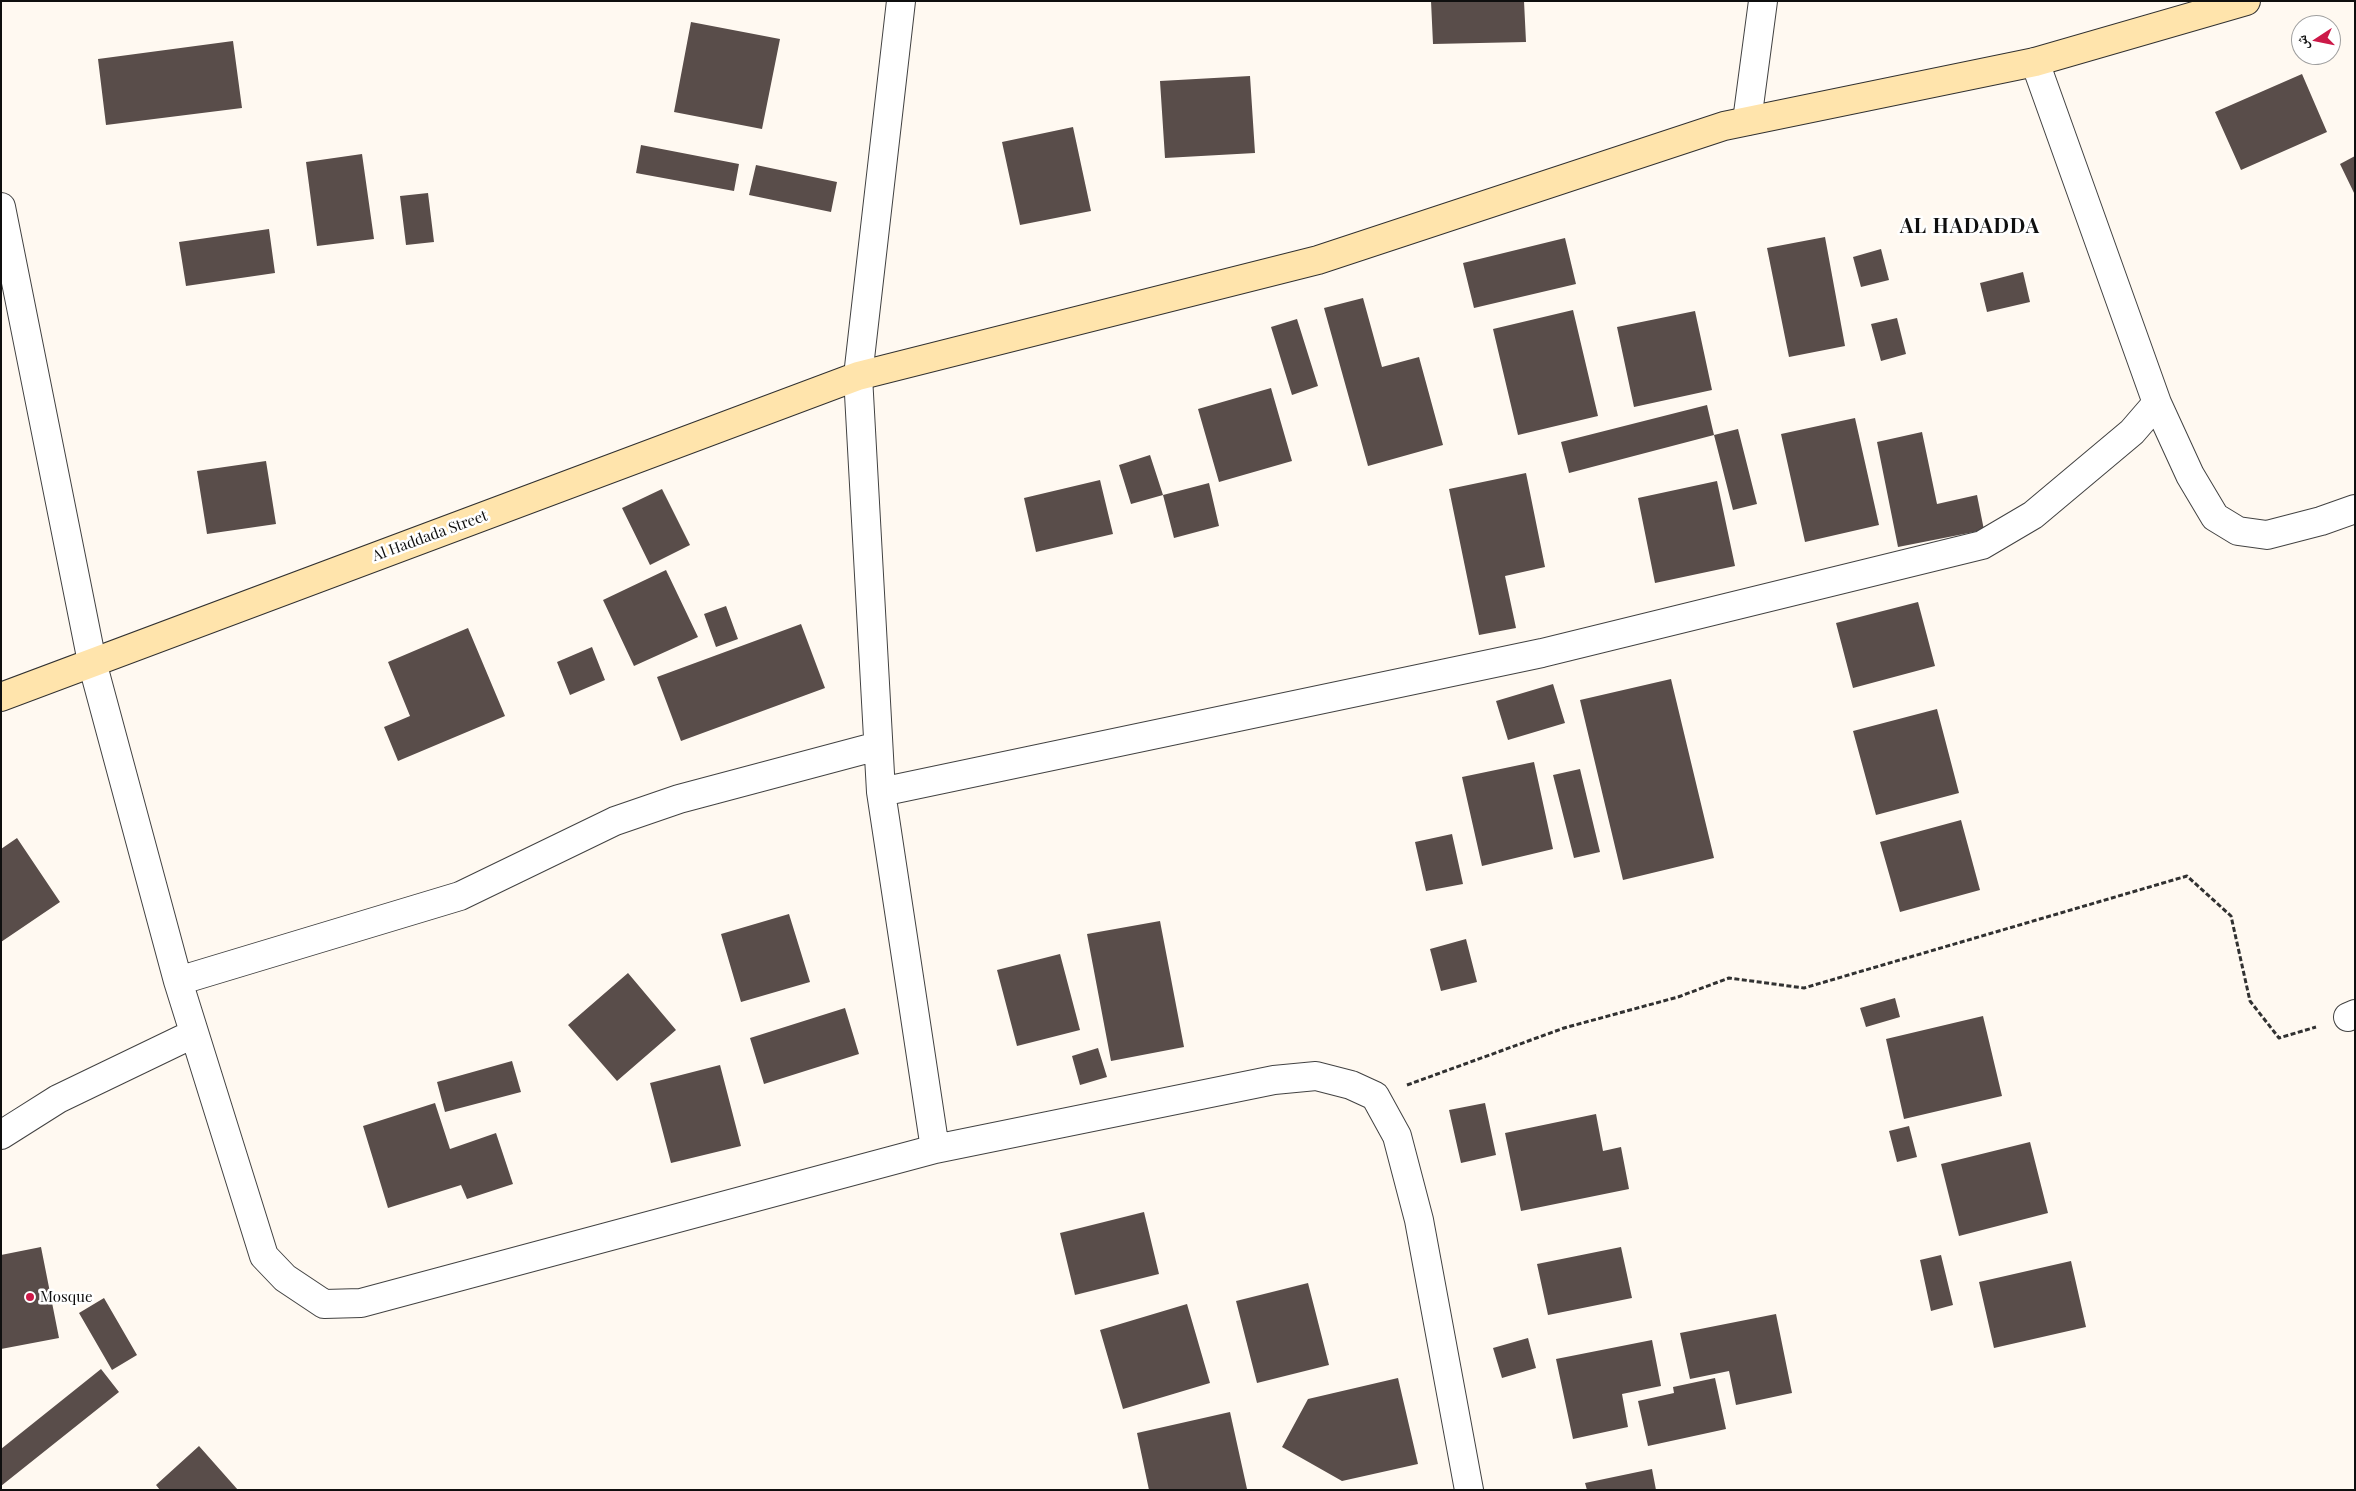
<!DOCTYPE html>
<html>
<head>
<meta charset="utf-8">
<style>
	body { margin:0 }
	#map { position:relative; width:2356px; height:1491px; overflow:hidden; background:#fff9f1; font-family:"Playfair Display","Noto Naskh Arabic",serif }
	canvas { display:block }
	.frame { position:absolute; inset:0; border:2px solid #0f0f0f; pointer-events:none }
	.north { position:absolute; left:2291px; top:15px; width:50px; height:50px; box-sizing:border-box; background:#fff; border:1px solid #9f9f9f; border-radius:50%; rotate:259deg; font-size:14px; font-weight:700; line-height:20px; text-align:center; color:#0f0f0f }
	.north::after { content:''; display:block; margin:auto; width:18px; height:22px; background:#cc1948; clip-path:polygon(50% 0,100% 100%,50% 72%,0 100%) }
</style>
</head>
<body>
<div id="map">
<canvas width="2356" height="1491"></canvas>
<div class="frame"></div>
<div class="north">ش</div>
</div>
<script>
const g = document.querySelector('canvas').getContext('2d');
g.lineJoin = 'round';
function fillPath(path, color) { g.fillStyle = color; g.fill(path, 'evenodd'); }
function strokePath(path, color, width, dash) { g.strokeStyle = color; g.lineWidth = width; g.lineCap = dash ? 'butt' : 'round'; g.setLineDash(dash || []); g.stroke(path); }
function drawText(font, color, halo, rows, align = 'center') {
  g.font = font + ' "Playfair Display",serif'; g.lineWidth = 5; g.setLineDash([]); g.textBaseline = 'middle'; g.strokeStyle = halo; g.fillStyle = color; for (const [text, x, y, turn = 0] of rows) {
    g.save(); g.translate(x, y); g.rotate((+turn || 0) * Math.PI / 180); g.textAlign = isNaN(turn) ? turn : align; if (halo) g.strokeText(text, 0, 0); g.fillText(text, 0, 0); g.restore();
  }
}
fillPath(new Path2D(`
	M1431,1H1524L1526,42L1433,44Z
	M691,22L780,39L762,129L674,112Z
	M233,41L242,108L106,125L98,59Z
	M2302,74L2327,132L2241,170L2215,112Z
	M1250,76L1255,153L1165,158L1160,81Z
	M1073,127L1091,211L1020,225L1002,142Z
	M641,145L739,164L734,191L636,173Z
	M362,154L374,239L317,246L306,162Z
	M2355,156V195L2340,164Z
	M756,165L837,182L831,212L749,195Z
	M428,193L434,242L406,245L400,196Z
	M269,229L275,273L186,286L179,242Z
	M1825,237L1845,346L1789,357L1767,248Z
	M1565,238L1576,284L1474,308L1463,263Z
	M1881,249L1889,280L1861,287L1853,257Z
	M2023,272L2030,302L1987,312L1980,283Z
	M1363,298L1382,367L1419,357L1443,445L1368,466L1324,308Z
	M1573,310L1598,416L1518,435L1493,329Z
	M1695,311L1712,390L1634,407L1617,327Z
	M1897,318L1906,354L1881,361L1871,324Z
	M1297,319L1318,386L1292,395L1271,327Z
	M1271,388L1292,461L1219,482L1198,409Z
	M1707,405L1714,435L1569,473L1561,442Z
	M1855,418L1879,525L1805,542L1781,434Z
	M1738,429L1757,504L1733,510L1714,435Z
	M1922,432L1937,504L1977,495L1984,530L1898,547L1877,442Z
	M1150,455L1163,495L1131,504L1119,465Z
	M266,461L276,524L207,534L197,471Z
	M1526,473L1545,567L1505,576L1516,628L1479,635L1449,489Z
	M1100,480L1113,534L1036,552L1024,498Z
	M1717,481L1735,566L1655,583L1638,498Z
	M1209,483L1219,526L1174,538L1163,495Z
	M662,489L690,545L650,565L622,508Z
	M666,570L698,637L634,666L603,600Z
	M1918,602L1935,666L1853,688L1836,623Z
	M726,606L738,639L716,647L704,614Z
	M801,624L825,688L681,741L657,677Z
	M468,628L505,716L398,761L384,727L410,716L388,662Z
	M592,647L605,680L570,695L557,662Z
	M1671,679L1714,858L1623,880L1580,700Z
	M1553,684L1565,723L1508,740L1496,701Z
	M1937,709L1959,793L1876,815L1853,731Z
	M1534,762L1553,849L1482,866L1462,777Z
	M1580,769L1600,852L1574,858L1553,775Z
	M1961,820L1980,890L1900,912L1880,842Z
	M1452,834L1463,884L1426,891L1415,842Z
	M17,838L60,902L1,942V849Z
	M789,914L810,982L741,1002L721,934Z
	M1160,921L1184,1047L1111,1061L1087,934Z
	M1466,939L1477,982L1441,991L1430,949Z
	M1060,954L1080,1030L1017,1046L997,970Z
	M628,973L676,1030L617,1081L568,1025Z
	M1895,998L1900,1017L1866,1027L1860,1008Z
	M845,1008L859,1054L764,1084L750,1038Z
	M1983,1016L2002,1096L1904,1119L1886,1039Z
	M1098,1048L1107,1077L1080,1085L1072,1056Z
	M512,1061L521,1092L445,1112L437,1082Z
	M720,1065L741,1146L671,1163L650,1083Z
	M435,1103L450,1149L496,1133L513,1184L467,1199L461,1185L388,1208L363,1126Z
	M1485,1103L1496,1155L1461,1163L1449,1110Z
	M1596,1114L1603,1151L1621,1147L1629,1189L1521,1211L1505,1133Z
	M1909,1126L1917,1157L1897,1162L1889,1131Z
	M2030,1142L2048,1213L1959,1236L1941,1164Z
	M1144,1212L1159,1274L1075,1295L1060,1233Z
	M41,1247L59,1338L1,1349V1255Z
	M1621,1247L1632,1298L1548,1315L1537,1264Z
	M1941,1255L1953,1305L1931,1311L1920,1260Z
	M2071,1261L2086,1327L1994,1348L1979,1282Z
	M1308,1283L1329,1365L1257,1383L1236,1301Z
	M104,1298L137,1355L112,1370L79,1313Z
	M1187,1304L1210,1383L1123,1409L1100,1330Z
	M1776,1314L1792,1393L1736,1405L1729,1371L1690,1379L1680,1333Z
	M1528,1338L1536,1368L1502,1378L1493,1348Z
	M1652,1340L1661,1386L1622,1394L1628,1427L1573,1439L1556,1359Z
	M101,1369L119,1392L1,1486V1449Z
	M1398,1378L1418,1464L1342,1481L1282,1447L1308,1399Z
	M1715,1378L1726,1429L1648,1446L1638,1401L1674,1393L1673,1387Z
	M1230,1412L1247,1489L1149,1490L1137,1433Z
	M199,1446L238,1490H160L156,1485Z
	M1652,1469L1656,1490H1587L1585,1483Z`), '#594d4a');
const street = new Path2D(`
	M901,1L858,376L881,792L935,1149
	M1747,121L1763,1
	M1,207L92,662L178,981L264,1256L285,1278L324,1304L361,1303L935,1149L1274,1080L1316,1076L1351,1085L1375,1096L1397,1136L1419,1220L1469,1490
	M2157,403L2190,475L2215,517L2238,531L2267,535L2321,521L2355,509
	M881,792L1542,653L1982,545L2033,515L2132,432L2157,403L2035,62
	M178,981L460,896L615,821L679,799L878,746
	M2348,1017L2355,1014
	M1,1135L58,1099L193,1034`);
const secondary = new Path2D(`
	M1,697L858,376L1318,260L1724,126L2035,62L2246,1`);
strokePath(street, '#424242', 30);
strokePath(secondary, '#313131', 30);
strokePath(new Path2D(`
	M1407,1085L1564,1028L1678,997L1729,978L1804,988L2187,876L2231,916L2250,1001L2279,1038L2316,1027`), '#313131', 3, [5, 2.5]);
strokePath(street, '#fff', 28);
strokePath(secondary, '#ffe4ac', 28);
for (const [x, y, r, color] of [
	[30,1297,5,"#cc1948"]
]) { const dot = new Path2D(); dot.arc(x, y, r, 0, 2 * Math.PI); g.fillStyle = color; g.fill(dot); strokePath(dot, '#fff', 2); }
drawText('15px', '#0f0f0f', '#fff', [
	["Al Haddada Street",430,536,-20]
]);
drawText('15px', '#0f0f0f', '#fff', [
	["Mosque",40,1297]
], 'left');
g.letterSpacing = '1px';
drawText('bold 20px', '#0f0f0f', '#fff', [
	["AL HADADDA",1970,227]
]);
g.letterSpacing = '0px';
</script>
</body>
</html>
